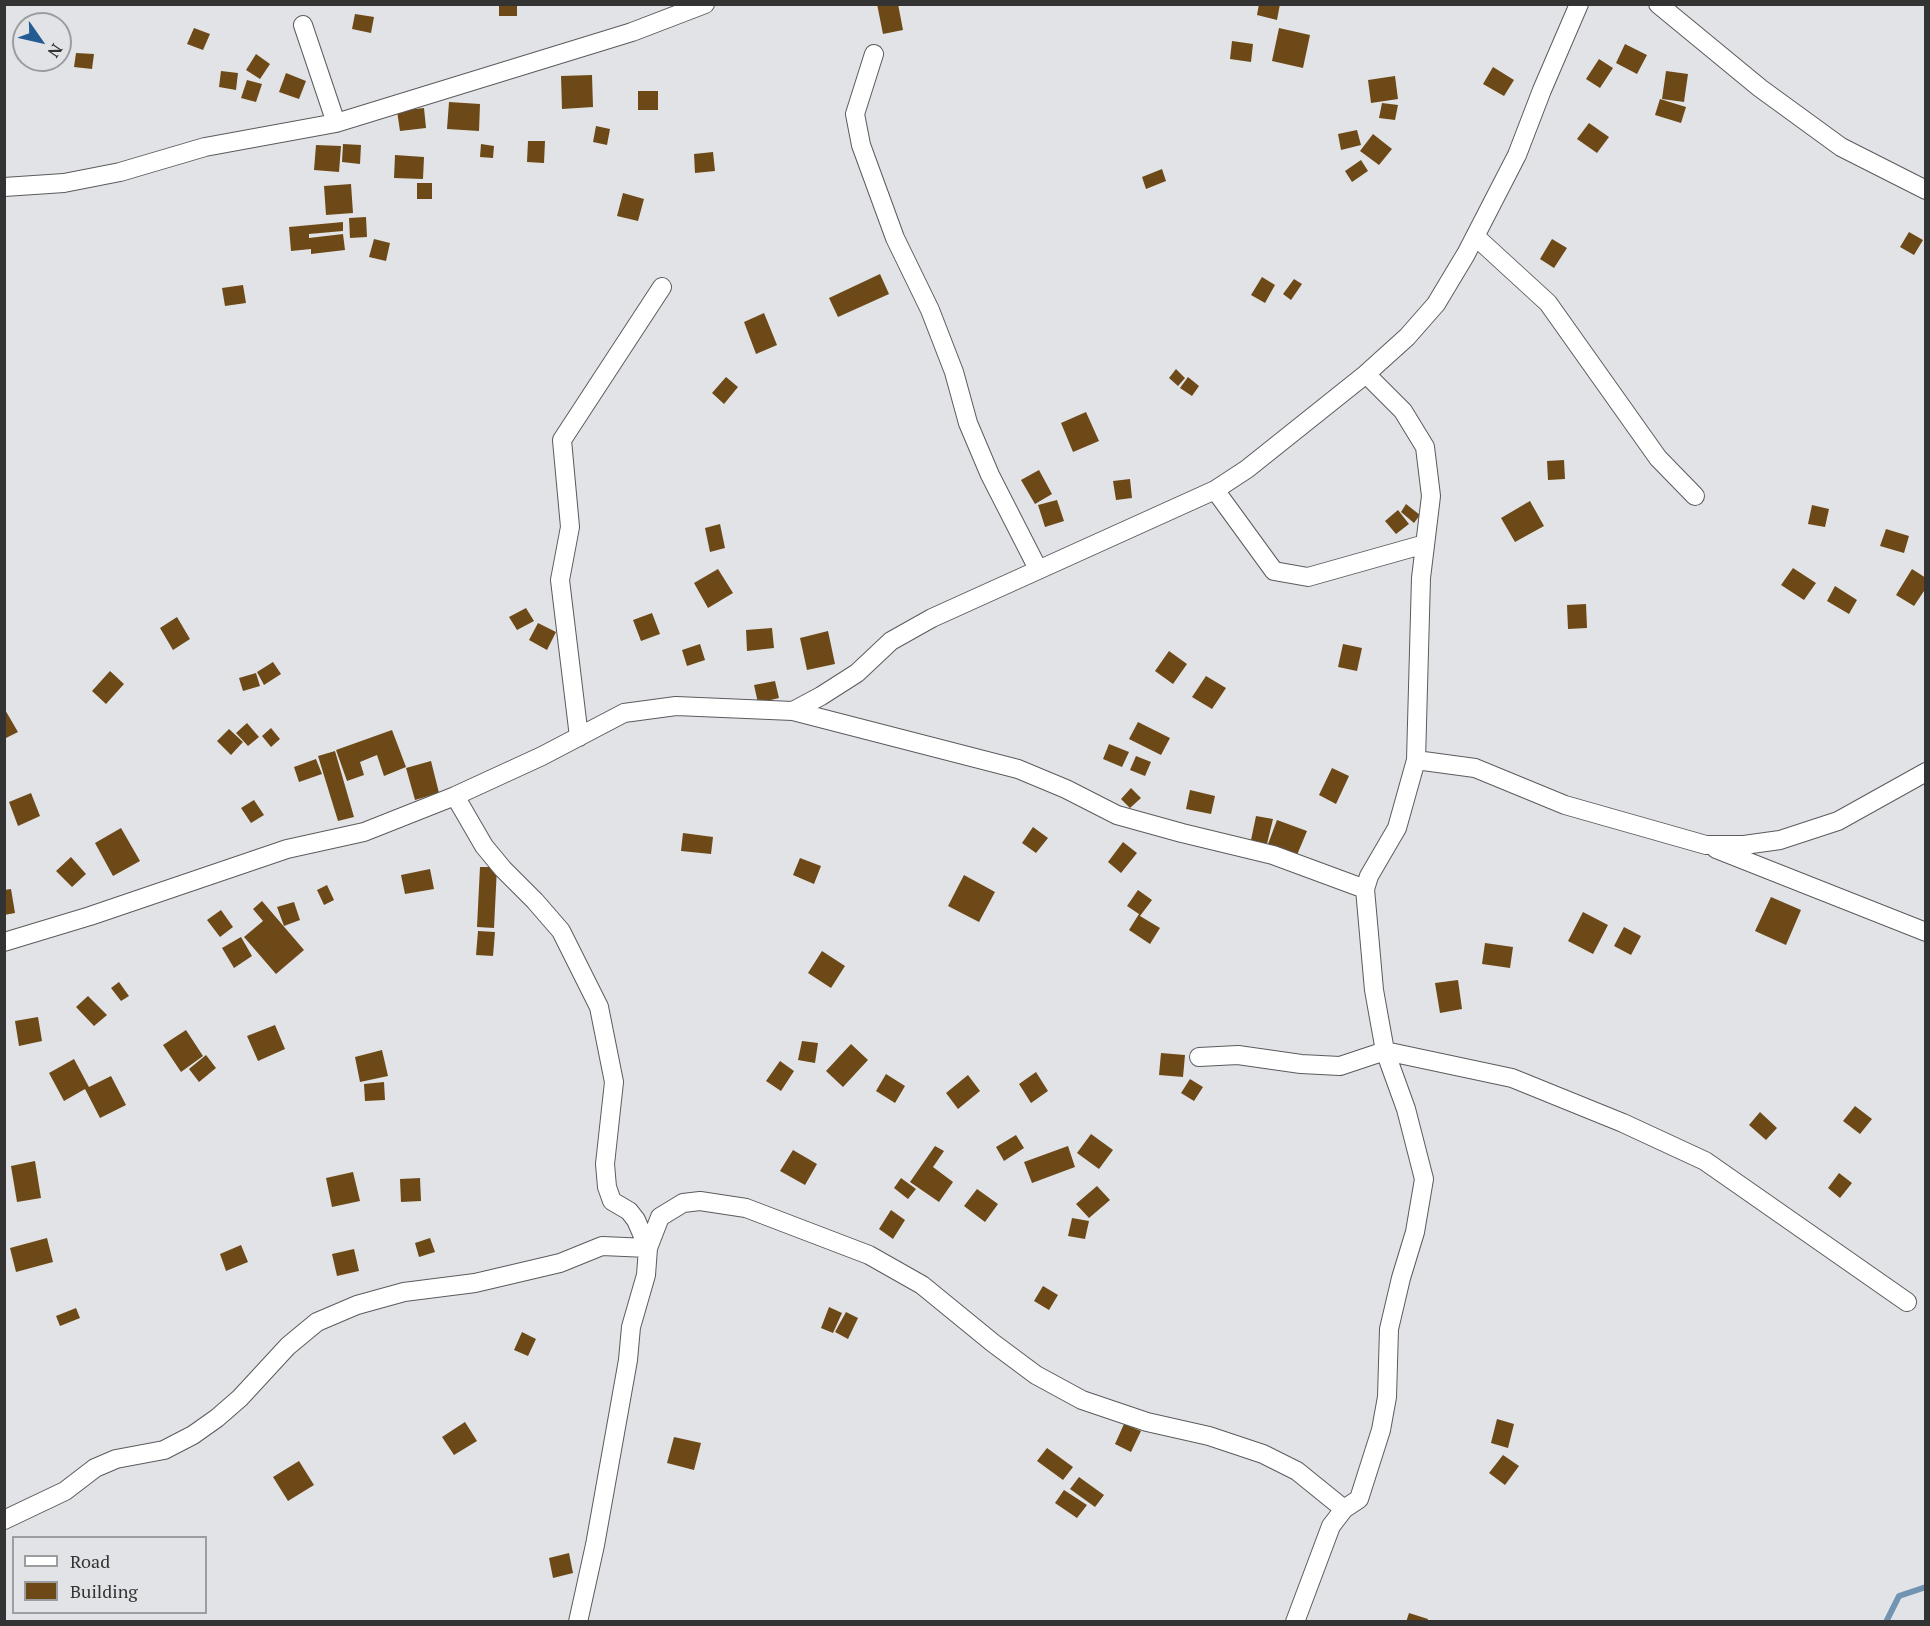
<!DOCTYPE html>
<html>
<head>
<meta charset="utf-8">
<style>
	body { margin:0 }
	#map { position:relative; width:1930px; height:1626px; overflow:hidden; background:#e2e3e6; font-family:"PT Serif",serif }
	canvas { display:block }
	.frame { position:absolute; inset:0; border:6px solid #333334; pointer-events:none }
	.legend { position:absolute; left:12px; top:1536px; width:195px; height:78px; box-sizing:border-box; background:#e2e3e6; border:2px solid #9c9d9f; margin:0; padding:8px 10px; list-style:none; font-size:18px; color:#333334 }
	.legend li { display:flex; align-items:center; gap:12px; height:30px }
	.legend b { width:30px; border:2px solid #9c9d9f }
	.north { position:absolute; left:12px; top:12px; width:60px; height:60px; box-sizing:border-box; background:#e2e3e6; border:2px solid #9c9d9f; border-radius:50%; rotate:124deg; font-size:16px; font-weight:700; line-height:24px; text-align:center; color:#333334 }
	.north::after { content:''; display:block; margin:auto; width:21px; height:27px; background:#245b93; clip-path:polygon(50% 0,100% 100%,50% 72%,0 100%) }
</style>
</head>
<body>
<div id="map">
<canvas width="1930" height="1626"></canvas>
<div class="frame"></div>
<ul class="legend">
<li><b style="height:8px;background:#fff"></b>Road</li>
<li><b style="height:16px;background:#6d4917"></b>Building</li>
</ul>
<div class="north">N</div>
</div>
<script>
const g = document.querySelector('canvas').getContext('2d');
g.lineJoin = 'round';
function strokePath(path, color, width, dash) { g.strokeStyle = color; g.lineWidth = width; g.lineCap = dash ? 'butt' : 'round'; g.setLineDash(dash || []); g.stroke(path); }
function fillPath(path, color) { g.fillStyle = color; g.fill(path, 'evenodd'); }
strokePath(new Path2D(`
	M1886,1622L1899,1596L1926,1587`), '#7194b2', 6);
fillPath(new Path2D(`
	M499,4H517V16H499Z
	M877,4H898L903,30L883,34Z
	M1259,4H1280L1277,20L1257,15Z
	M355,14L374,17L371,33L352,29Z
	M194,28L210,34L203,50L187,44Z
	M1279,28L1310,35L1303,68L1272,61Z
	M1232,41L1253,44L1251,62L1230,59Z
	M1625,44L1647,55L1637,74L1616,63Z
	M76,53L94,54L92,69L74,67Z
	M256,54L270,64L260,79L246,70Z
	M1599,59L1613,68L1600,88L1586,79Z
	M1493,67L1514,80L1504,96L1483,84Z
	M221,71L238,73L236,90L219,87Z
	M1666,71L1688,74L1684,102L1662,99Z
	M286,73L306,81L299,99L279,92Z
	M592,75L593,107L562,109L561,76Z
	M1395,76L1398,99L1371,103L1368,80Z
	M247,80L262,84L256,102L241,98Z
	M638,91H658V110H638Z
	M1660,99L1686,107L1681,123L1655,115Z
	M449,102L480,104L479,131L447,129Z
	M1382,103L1398,105L1395,120L1379,118Z
	M424,108L426,128L400,131L397,111Z
	M1589,123L1609,137L1597,153L1577,139Z
	M596,126L610,129L607,145L593,142Z
	M1357,130L1361,145L1341,150L1338,134Z
	M1373,134L1392,149L1379,165L1360,151Z
	M528,141H545L544,163L527,162Z
	M343,144L361,145L360,164L342,162Z
	M481,144L494,146L493,158L480,157Z
	M316,145L341,146L339,172L314,170Z
	M713,152L715,171L695,173L694,154Z
	M395,155L424,157L423,179L394,178Z
	M1361,160L1368,171L1352,182L1345,171Z
	M1162,169L1166,181L1146,189L1142,177Z
	M417,183H432V199H417Z
	M351,184L353,213L326,215L324,186Z
	M623,193L644,199L638,221L617,216Z
	M366,217L367,237L350,238L349,218Z
	M343,222V231L309,234V238L343,234L345,250L311,254V249L291,251L289,227Z
	M1909,232L1923,240L1914,255L1900,247Z
	M374,239L390,243L386,261L369,257Z
	M1552,239L1567,248L1554,268L1540,259Z
	M880,274L889,294L838,317L829,298Z
	M1262,277L1275,285L1265,303L1251,295Z
	M1294,279L1302,284L1291,300L1283,294Z
	M243,285L246,303L225,306L222,288Z
	M764,313L777,345L756,354L744,322Z
	M1176,369L1185,378L1178,386L1169,378Z
	M726,377L738,387L724,404L712,393Z
	M1188,377L1199,386L1192,396L1180,388Z
	M1086,412L1099,441L1073,452L1061,423Z
	M1564,460L1565,479L1548,480L1547,461Z
	M1039,470L1052,494L1035,504L1021,480Z
	M1130,479L1132,498L1116,500L1113,481Z
	M1057,500L1064,521L1045,527L1038,505Z
	M1530,501L1544,526L1515,542L1501,518Z
	M1406,504L1420,515L1414,523L1401,512Z
	M1812,505L1829,509L1825,527L1808,524Z
	M1398,510L1409,524L1396,534L1385,521Z
	M720,524L725,548L710,552L705,528Z
	M1886,529L1909,536L1904,553L1880,546Z
	M1793,568L1816,583L1804,600L1781,585Z
	M718,569L733,593L708,608L694,583Z
	M1912,569L1926,578V588L1914,606L1896,595Z
	M1835,586L1857,600L1849,614L1827,601Z
	M1586,604L1587,628L1568,629L1567,605Z
	M526,608L534,621L517,630L509,617Z
	M652,613L660,634L641,641L633,620Z
	M177,617L190,639L173,650L160,628Z
	M538,623L556,632L547,650L529,640Z
	M772,628L774,648L747,651L746,630Z
	M828,631L835,664L807,670L800,638Z
	M700,644L705,660L687,666L682,650Z
	M1343,644L1362,648L1357,671L1338,667Z
	M1169,651L1187,664L1173,684L1155,671Z
	M273,662L281,674L264,685L257,672Z
	M110,671L124,684L106,704L92,691Z
	M256,673L260,686L243,691L239,678Z
	M1206,676L1226,688L1212,709L1192,697Z
	M775,681L779,698L758,703L754,685Z
	M4,708L18,732L4,739Z
	M1138,722L1170,738L1161,755L1129,739Z
	M247,723L259,737L248,746L236,733Z
	M271,728L280,739L271,747L262,736Z
	M229,729L243,742L231,755L217,741Z
	M392,730L406,767L384,776L377,755L360,762L364,775L347,781L336,750Z
	M1109,744L1129,752L1122,767L1103,759Z
	M335,751L354,817L338,821L318,756Z
	M1136,756L1151,762L1145,776L1130,770Z
	M316,759L322,774L299,782L294,767Z
	M431,761L439,793L415,800L406,768Z
	M1332,768L1349,776L1336,804L1319,795Z
	M1131,788L1141,798L1130,808L1121,799Z
	M1190,790L1215,796L1211,814L1186,809Z
	M31,793L40,816L18,826L9,802Z
	M254,800L264,815L251,823L241,808Z
	M1256,816L1273,819L1267,844L1251,840Z
	M1277,820L1307,831L1297,855L1268,844Z
	M1033,827L1048,838L1036,853L1022,843Z
	M121,828L140,861L113,876L95,843Z
	M683,833L713,837L711,854L681,851Z
	M1123,842L1137,853L1121,873L1108,862Z
	M71,857L86,874L72,887L56,871Z
	M800,858L821,866L814,884L793,875Z
	M480,867H497L494,928L477,927Z
	M430,869L434,889L405,894L401,875Z
	M964,875L995,892L979,922L948,906Z
	M327,885L334,900L324,905L317,890Z
	M11,889L15,913L4,915V890Z
	M1138,890L1152,900L1140,916L1160,928L1150,944L1129,930L1139,914L1127,906Z
	M1771,897L1801,910L1786,945L1755,931Z
	M262,901L304,950L276,974L244,937L263,921L253,909Z
	M294,902L300,920L284,926L277,907Z
	M221,910L233,927L220,937L207,920Z
	M1583,912L1608,925L1593,954L1568,941Z
	M1624,927L1641,936L1631,955L1614,946Z
	M478,931L495,932L493,956L476,955Z
	M241,937L252,956L234,968L222,948Z
	M1485,943L1513,947L1510,968L1482,964Z
	M822,951L845,966L831,988L808,973Z
	M1458,980L1462,1009L1440,1013L1435,983Z
	M119,982L129,996L121,1001L111,988Z
	M88,996L107,1015L94,1026L76,1007Z
	M38,1017L42,1041L19,1046L15,1021Z
	M275,1025L285,1049L258,1061L247,1036Z
	M186,1030L203,1056L181,1072L163,1045Z
	M802,1041L818,1043L815,1063L798,1060Z
	M851,1044L868,1060L843,1087L826,1071Z
	M382,1050L388,1076L360,1082L355,1057Z
	M1161,1053L1185,1055L1183,1077L1159,1075Z
	M206,1055L216,1068L199,1082L189,1069Z
	M74,1059L89,1087L111,1076L126,1105L100,1118L85,1089L64,1101L49,1073Z
	M780,1061L794,1071L781,1091L766,1081Z
	M1036,1072L1048,1091L1031,1103L1019,1084Z
	M886,1074L905,1086L895,1103L876,1091Z
	M968,1075L980,1091L958,1109L946,1093Z
	M1190,1079L1203,1087L1194,1101L1181,1093Z
	M384,1082L385,1100L365,1101L364,1084Z
	M1855,1106L1872,1119L1860,1134L1843,1121Z
	M1760,1112L1777,1128L1766,1140L1749,1125Z
	M1091,1134L1113,1150L1099,1169L1077,1153Z
	M1016,1135L1024,1148L1004,1161L996,1147Z
	M935,1146L944,1151L933,1167L953,1182L939,1202L910,1182Z
	M1068,1146L1075,1167L1032,1183L1024,1162Z
	M793,1150L817,1164L805,1185L780,1171Z
	M35,1161L41,1198L17,1202L11,1166Z
	M353,1172L360,1201L332,1207L326,1178Z
	M1839,1173L1852,1183L1840,1198L1828,1188Z
	M420,1178L421,1201L401,1202L400,1179Z
	M901,1178L916,1189L908,1199L894,1188Z
	M1097,1186L1110,1200L1089,1218L1076,1204Z
	M977,1189L998,1204L985,1222L964,1206Z
	M891,1210L905,1220L893,1239L879,1229Z
	M1072,1218L1089,1221L1085,1239L1068,1236Z
	M47,1238L53,1262L16,1272L10,1248Z
	M430,1238L435,1252L419,1257L415,1243Z
	M241,1245L248,1262L226,1271L220,1254Z
	M354,1249L359,1271L337,1276L332,1254Z
	M1043,1286L1058,1295L1049,1310L1034,1301Z
	M829,1307L842,1313L833,1333L821,1328Z
	M76,1308L80,1318L60,1326L56,1316Z
	M846,1312L858,1318L848,1339L835,1332Z
	M522,1332L536,1339L528,1356L514,1350Z
	M1497,1419L1514,1424L1508,1448L1491,1443Z
	M465,1422L477,1441L454,1455L442,1437Z
	M1124,1424L1141,1431L1131,1452L1115,1444Z
	M674,1437L701,1443L694,1470L667,1463Z
	M1047,1448L1073,1467L1063,1480L1037,1461Z
	M1503,1455L1519,1466L1505,1485L1489,1473Z
	M299,1461L314,1485L288,1501L273,1477Z
	M1079,1477L1104,1495L1095,1507L1070,1489Z
	M1064,1490L1087,1505L1077,1518L1055,1503Z
	M569,1553L573,1573L553,1578L549,1558Z
	M1409,1613L1428,1619L1427,1622H1406Z`), '#6d4917');
const street = new Path2D(`
	M1658,4L1760,88L1841,147L1926,190
	M303,25L336,123
	M874,54L855,114L861,145L895,238L930,310L954,372L968,423L990,475L1038,569
	M4,187L64,183L120,172L205,147L336,123L632,32L705,4
	M1476,237L1548,303L1658,458L1695,496
	M1215,490L1274,571L1308,577L1425,544
	M793,711L1018,769L1066,789L1117,815L1182,833L1273,855L1365,889
	M579,737L560,580L570,527L562,440L662,287
	M1416,760L1475,768L1565,805L1706,845H1744L1780,840L1838,821L1926,772
	M455,796L484,846L503,869L535,901L561,931L599,1007L614,1082L605,1164L607,1187L612,1201L629,1211L636,1220L648,1248
	M1716,849L1926,932
	M4,942L90,916L287,849L364,832L455,796L542,756L624,713L676,706L793,711L821,696L857,673L891,641L932,618L1215,490L1247,469L1366,374L1407,337L1436,304L1466,254L1517,155L1542,90L1579,4
	M1199,1057L1238,1055L1301,1064L1340,1066L1385,1051L1512,1078L1623,1123L1705,1161L1907,1302
	M4,1520L65,1491L95,1468L116,1459L164,1450L193,1435L217,1418L240,1398L288,1346L317,1322L357,1305L404,1292L475,1283L560,1263L602,1246L648,1248
	M578,1622L595,1545L628,1360L631,1327L646,1275L648,1248L660,1217L683,1203L700,1201L746,1208L869,1255L922,1285L993,1343L1036,1375L1082,1400L1147,1422L1209,1436L1263,1454L1297,1471L1344,1509
	M1295,1622L1331,1526L1344,1509L1359,1499L1381,1430L1387,1397L1389,1329L1401,1278L1415,1232L1424,1179L1406,1109L1385,1051L1374,990L1365,889L1369,876L1397,828L1416,760L1421,578L1431,496L1425,447L1403,411L1366,374`);
strokePath(street, '#5b5b5e', 20);
strokePath(street, '#fff', 18);
</script>
</body>
</html>
